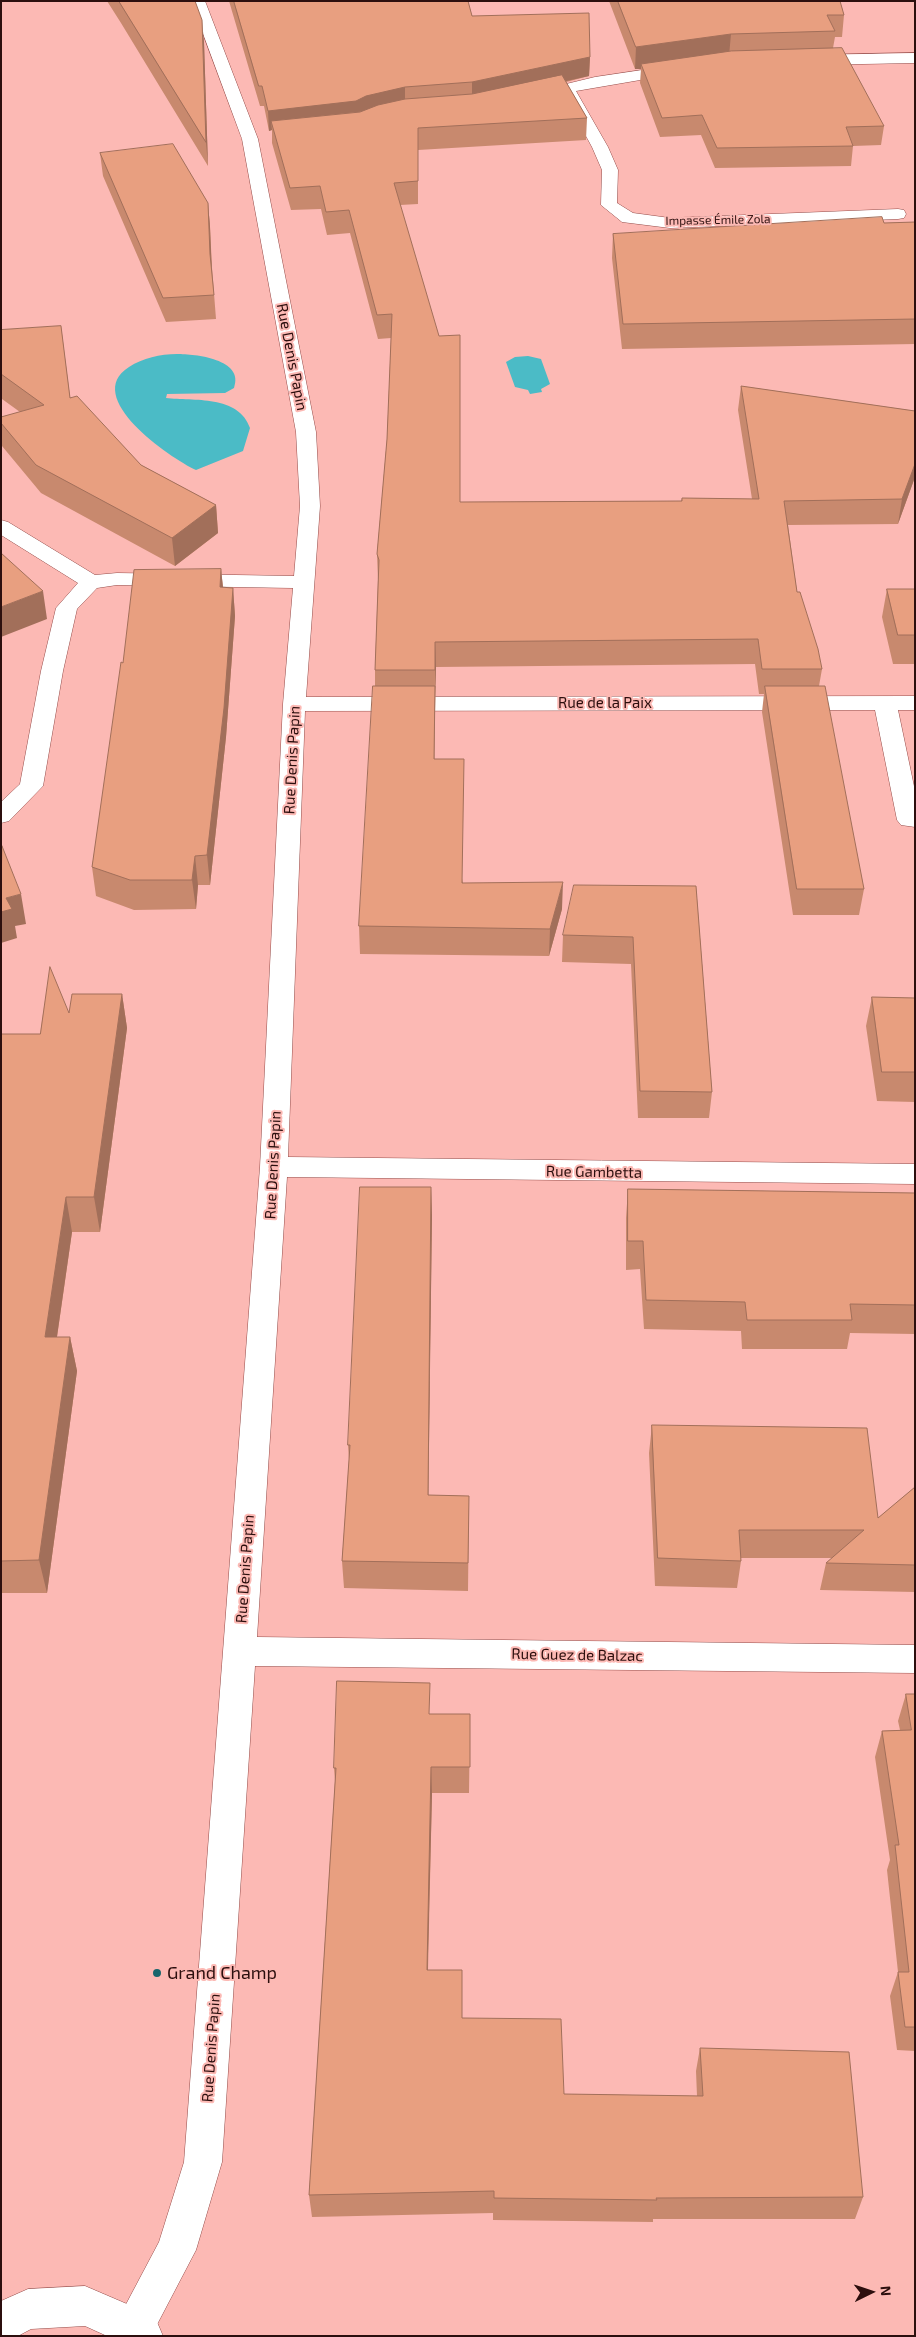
<!DOCTYPE html>
<html>
<head>
<meta charset="utf-8">
<style>
	body { margin:0 }
	#map { position:relative; width:916px; height:2337px; overflow:hidden; background:#fcb9b4; font-family:"Exo 2",sans-serif }
	canvas { display:block }
	.frame { position:absolute; inset:0; border:2px solid #2c0f0e; pointer-events:none }
	.north { position:absolute; left:846px; top:2267px; width:50px; height:50px; -webkit-text-stroke:4px #fcb9b4; paint-order:stroke; rotate:86deg; font-size:14px; font-weight:700; line-height:20px; text-align:center; color:#2c0f0e }
	.north::after { content:''; display:block; margin:auto; width:18px; height:22px; background:#2c0f0e; clip-path:polygon(50% 0,100% 100%,50% 72%,0 100%) }
</style>
</head>
<body>
<div id="map">
<canvas width="916" height="2337"></canvas>
<div class="frame"></div>
<div class="north">N</div>
</div>
<script>
const g = document.querySelector('canvas').getContext('2d');
g.lineJoin = 'round';
function fillPath(path, color) { g.fillStyle = color; g.fill(path, 'evenodd'); }
function strokePath(path, color, width, dash) { g.strokeStyle = color; g.lineWidth = width; g.lineCap = dash ? 'butt' : 'round'; g.setLineDash(dash || []); g.stroke(path); }
function drawText(font, color, halo, rows, align = 'center') {
  g.font = font + ' "Exo 2",sans-serif'; g.lineWidth = 4; g.setLineDash([]); g.textBaseline = 'middle'; g.strokeStyle = halo; g.fillStyle = color; for (const [text, x, y, turn = 0] of rows) {
    g.save(); g.translate(x, y); g.rotate((+turn || 0) * Math.PI / 180); g.textAlign = isNaN(turn) ? turn : align; if (halo) g.strokeText(text, 0, 0); g.fillText(text, 0, 0); g.restore();
  }
}
fillPath(new Path2D(`
	M177,354C195,354 245,359 234,388L225,393L167,394L166,398C193,401 239,395 250,428L243,451L196,470C170,458 81,397 129,367C143,358 160,354 177,354Z
	M528,356L541,359L550,384L541,389L542,392L530,394L528,390L515,387L506,362L515,357Z`), '#4bbbc6');
const street = new Path2D(`
	M191,1H205L258,139L316,432L320,506L306,697L915,696V710H898L915,791V827L901,825L897,820L875,710L305,711L288,1157L915,1164V1184L287,1177L257,1637L915,1645V1673L255,1666L222,2162L196,2250L151,2336H117L114,2327L159,2242L184,2162L260,1167L283,704L293,588L117,585L97,588L77,609L63,671L43,786L9,821L1,823V802L20,784L41,671L56,608L78,583L1,535V520L8,522L95,575L117,573L294,576L300,506L296,432L242,139Z
	M915,53V63L811,65L803,60L811,55Z
	M676,65L681,67L684,70L681,73L576,91L608,147L618,170L617,203L633,213L670,218L898,209L904,210L906,214L904,218L898,219L670,228L622,222L601,205L602,170L592,147L563,94L534,101L529,99L526,96L529,93L595,77Z`);
const secondary = new Path2D(`
	M85,2286L148,2313L157,2322L163,2336H107L85,2326L31,2329L18,2336H1V2301L28,2289Z`);
strokePath(street, '#944c49', 1);
strokePath(secondary, '#944c49', 1);
fillPath(street, '#fff');
fillPath(secondary, '#fff');
fillPath(new Path2D(`
	M107,1H195L204,42L208,166L121,23Z
	M229,1H468L472,16L590,57L589,76L566,82L587,118L586,140L418,150V204L400,205L460,502L681,501L682,498L752,499L738,410L741,386L915,411V477L898,524L788,525L797,592L822,669L819,686L864,889L859,915H793L762,712L764,694H759L755,664L436,667L434,759L463,883L562,909L549,956L360,954L359,926L375,686V670L378,580L377,554L387,439L391,338L378,339L350,233L327,235L321,209L291,210L272,143V130L269,131L264,106H260Z
	M609,1H840L844,15L842,37H835L833,48L884,126L881,145L853,146L851,166L715,168L701,135L660,137L640,83L641,69H635Z
	M100,153L208,203L210,227L212,268L216,319L166,322L103,176Z
	M915,222V344L622,349L612,258L613,234L884,223Z
	M61,326L70,397L141,465L216,505L218,533L175,566L41,493L2,446L1,417L20,412L2,399L1,392V330Z
	M221,569L223,587L233,588L235,616L226,737L210,885H198L196,909L134,910L96,896L92,867L123,663Z
	M887,589H915V664H893L882,617Z
	M696,886L712,1092L709,1118H638L631,964L562,962L563,935Z
	M122,994L127,1028L100,1232H72L57,1337H70L77,1371L47,1593H1V1034H40L69,1013Z
	M872,997L915,998V1102L877,1101L866,1026Z
	M431,1187L432,1216L428,1495L469,1496L468,1591L344,1588L342,1561L349,1460L348,1445Z
	M628,1189L915,1193V1334L850,1333L847,1349H742L741,1331L644,1329L640,1269L626,1270V1218Z
	M652,1425L878,1518L915,1487V1592L820,1590L826,1563L832,1558H741V1561L737,1588L655,1586L649,1453Z
	M906,1694H915V2051L897,2050L890,1996L898,1972L887,1870L890,1860L875,1757L882,1731L900,1730L898,1721Z
	M470,1714L469,1793H432L428,1970L462,2018L564,2094L697,2096L696,2071L700,2048L863,2197L855,2219H653V2222L493,2220V2213L312,2217L309,2195L335,1781L334,1768Z`), '#c8896e');
fillPath(new Path2D(`
	M202,20L204,42L208,166L206,142Z
	M731,34L729,56L641,64V69H635L636,47Z
	M590,57L589,76L472,102V82Z
	M405,87V107L271,121L272,130L269,131L268,111Z
	M208,203L210,227L212,277L210,254Z
	M915,464V477L898,524L902,499Z
	M216,505L218,533L175,566L172,538Z
	M221,569L224,598L220,587Z
	M233,588L235,616L226,737L210,885L207,855Z
	M43,591L47,619L1,637V607Z
	M435,642L436,667L435,695Z
	M435,686V713L434,786V759Z
	M195,856L198,885L196,909L192,880Z
	M563,882L562,909L549,956L550,929Z
	M21,894L26,924L15,926L17,938L1,943V912L6,898Z
	M122,994L127,1028L100,1232L94,1197Z
	M431,1187L432,1216L428,1523V1495Z
	M66,1197L72,1232L52,1371L45,1337Z
	M70,1337L77,1371L47,1593L39,1560Z
	M431,1767L432,1793L427,1994V1970Z`), '#a26f5a');
const building = new Path2D(`
	M119,1H195L202,20L206,142Z
	M234,1H468L472,16L589,13L590,57L472,82L405,87L366,96L356,101L268,111L262,86H259Z
	M618,1H840L844,15H827L835,31L731,34L636,47Z
	M842,48L884,126L846,127L853,146L717,148L702,115L662,118L641,64L731,51Z
	M562,75L587,118L418,128V181L394,183L439,336L460,335V502L682,501V498L759,499L741,386L915,411V464L902,499L784,501L797,592H800L818,649L822,669H762L758,639L435,642V670H375L379,560L377,554L387,439L392,314L377,315L349,210L326,212L320,186L290,188L271,121L360,112L378,105L405,99L472,94Z
	M173,144L208,203L210,254L214,295L163,298L100,153Z
	M882,217L884,223L915,222V319L623,324L613,234Z
	M61,326L70,398L77,396L141,465L216,505L172,538L36,465L1,423V417L44,405L1,374V330Z
	M1,553L43,591L1,607Z
	M221,569L220,587L233,588L224,708L207,855L195,856L192,880H130L92,867L121,662L123,663L134,570Z
	M887,589H915V635H898Z
	M373,686H435L434,759H464L462,883L563,882L550,929L359,926Z
	M765,686H825L864,889H797Z
	M2,846L21,894L6,898L12,909L1,912Z
	M574,885L696,886L712,1092L640,1091L633,937L563,935Z
	M50,967L69,1013L72,994H122L94,1197H66L45,1337H70L39,1560L1,1561V1034H40Z
	M872,997L915,998V1072H882Z
	M360,1187H431L428,1495L469,1496L468,1563L342,1561L350,1445H348Z
	M628,1189L915,1193V1305L850,1304L852,1320H747L745,1302L646,1300L643,1241H628Z
	M652,1425L867,1428L878,1518L915,1487V1565L826,1563L864,1530H739L741,1561L658,1558Z
	M337,1681L430,1683L429,1714H470V1767H431L427,1970H462V2018L561,2019L564,2094L703,2096L700,2048L849,2052L863,2197L656,2198L657,2200L494,2198V2191L309,2195L336,1768H334Z
	M906,1694H915V2027H905L898,1972H909L895,1845H899L882,1731L911,1730Z`);
fillPath(building, '#e89f80');
strokePath(building, '#a26f5a', 1);
for (const [x, y, r, color] of [
	[157,1973,5,"#18656c"]
]) { const dot = new Path2D(); dot.arc(x, y, r, 0, 2 * Math.PI); g.fillStyle = color; g.fill(dot); strokePath(dot, '#fcb9b4', 2); }
drawText('12px', '#2c0f0e', '#fcb9b4', [
	["Impasse Émile Zola",718,220,-1]
]);
drawText('15px', '#2c0f0e', '#fcb9b4', [
	["Rue Denis Papin",292,357,79],
	["Rue de la Paix",605,703],
	["Rue Denis Papin",292,760,-87],
	["Rue Denis Papin",273,1165,-87],
	["Rue Gambetta",594,1172,1],
	["Rue Denis Papin",245,1569,-86],
	["Rue Guez de Balzac",577,1655,1],
	["Rue Denis Papin",211,2048,-86]
]);
drawText('18px', '#2c0f0e', '#fcb9b4', [
	["Grand Champ",167,1973]
], 'left');
</script>
</body>
</html>
